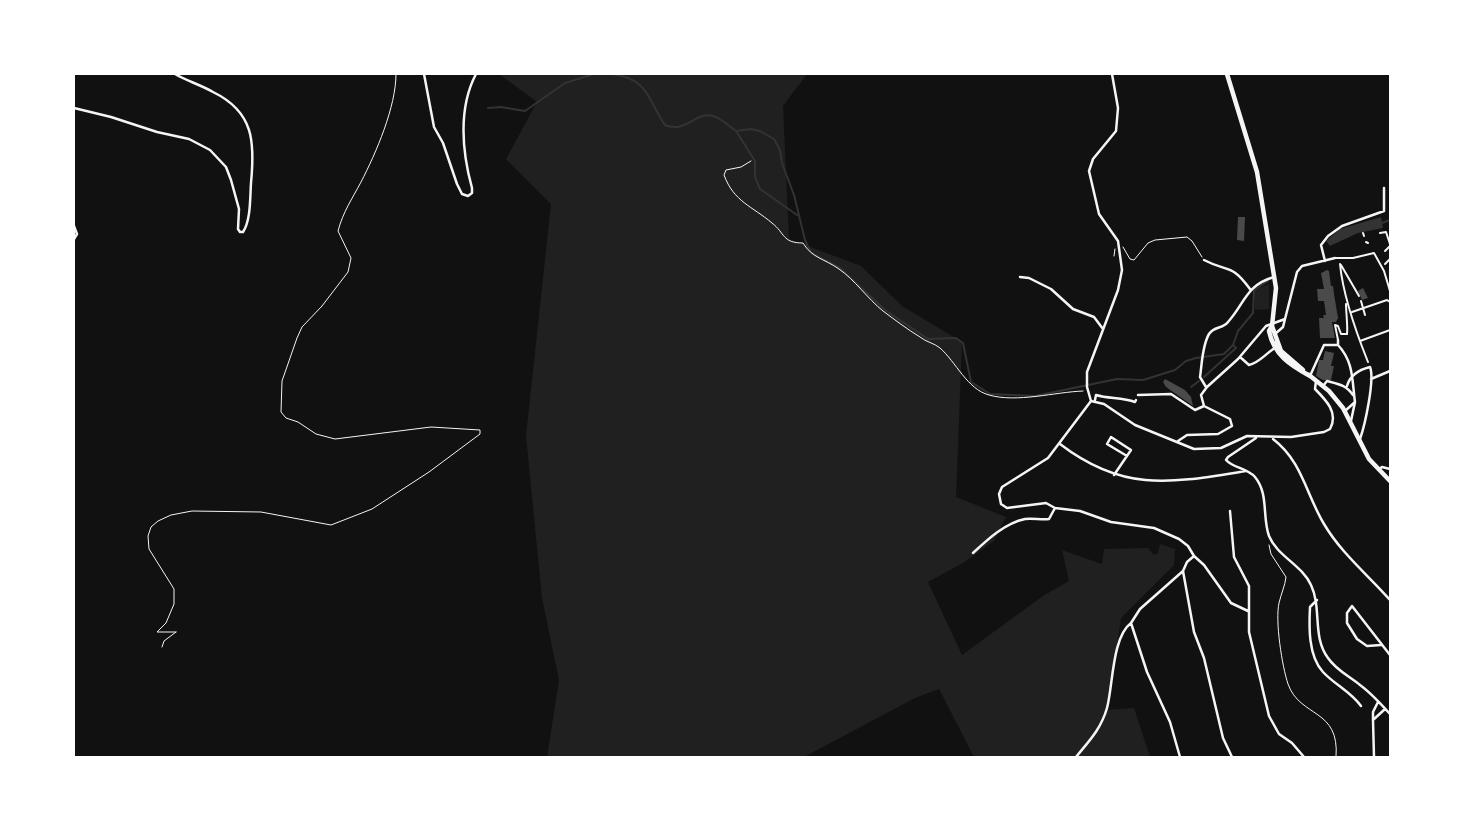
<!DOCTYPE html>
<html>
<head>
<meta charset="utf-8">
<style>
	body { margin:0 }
	#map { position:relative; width:1464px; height:831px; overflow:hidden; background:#111; font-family:"Noto Sans",sans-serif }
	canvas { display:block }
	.frame { position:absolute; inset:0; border:75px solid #fff; pointer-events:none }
</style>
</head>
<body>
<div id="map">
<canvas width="1464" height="831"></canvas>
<div class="frame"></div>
</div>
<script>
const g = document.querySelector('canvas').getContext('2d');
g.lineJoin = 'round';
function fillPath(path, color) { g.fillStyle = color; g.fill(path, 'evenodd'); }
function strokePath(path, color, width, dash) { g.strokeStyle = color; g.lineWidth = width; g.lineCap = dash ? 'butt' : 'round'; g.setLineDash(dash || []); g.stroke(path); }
fillPath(new Path2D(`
	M499,74H807L783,106L789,239L861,266L902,306L962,342L956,497L1006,517L994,541L963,563L928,582L962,655L1043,596L1069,581L1062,550L1102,564L1104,549L1148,548L1154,555L1158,553L1160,544L1175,549L1174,565L1121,618L1108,710L1134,708L1150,757H974L939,689L915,698L804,757H547L559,680L542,598L526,436L551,204L506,159L537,102Z
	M1269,284V309L1255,310V290Z`), '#202020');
fillPath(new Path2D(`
	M1381,217L1383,228L1358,233L1330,246L1326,241L1340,229Z`), '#333');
strokePath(new Path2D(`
	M611,74C650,79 647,99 665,125C686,134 695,111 713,116C721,118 729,126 736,131L751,129L760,131L774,139L780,150L782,163L794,195L805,240L811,253L840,268L885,310L928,339L956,338L963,343L971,382L990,394L1035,396L1117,379L1143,380L1175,370L1186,361L1196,358L1224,354L1233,345L1238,331L1253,313L1254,290L1268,281
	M488,108L501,107L525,111L565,83L594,74
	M736,131L755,161V177L760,189L797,215
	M1382,223L1390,220
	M1204,377L1236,348L1233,345
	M1191,387L1199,381`), '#333', 2);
fillPath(new Path2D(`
	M1238,217H1245L1244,241L1237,240Z
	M1327,270L1329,271L1331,286H1333L1334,294L1338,318L1336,322H1332L1335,338H1320L1319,318H1324L1323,315H1326L1324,301H1318L1317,289H1324L1321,273Z
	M1363,288L1368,298L1362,300L1358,291Z
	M1325,351L1334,353L1331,366H1334L1331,380H1323L1316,376L1319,360H1323Z
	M1165,379L1185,390L1191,397L1193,406L1166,387L1163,382Z`), '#4a4a4a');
strokePath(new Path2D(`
	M751,161L741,167L726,170L724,175C734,202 752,206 772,223C785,233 782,243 803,243C812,258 825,259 839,269C855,280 867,298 883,311C895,320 907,329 920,337C926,342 934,343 940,348C956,362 967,389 989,395C1017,403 1055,392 1083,391
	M1123,247L1130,259L1134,260L1148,243L1155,240L1187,237L1192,241L1202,257
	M1114,256L1115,249
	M1269,545L1271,554L1286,577C1285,586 1281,594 1279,603C1275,621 1282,666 1288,684C1300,718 1340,708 1336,757
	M176,632H157L166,623L174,604V589L149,549L148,536L151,527L158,521L171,515L192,511L261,512L331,525L372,509L429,472L480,434V430L431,427L335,439L316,434L298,422L286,418L281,412L282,381L297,338L302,327L322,306L348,272L351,258L338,231C343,212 352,199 361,182C376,153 396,107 396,74
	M162,647L164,641L176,632`), '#f5f5f5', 1);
strokePath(new Path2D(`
	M1363,233L1364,236
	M1380,233L1386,232L1390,244
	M1366,242L1368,243
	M1385,251L1390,246
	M1335,258H1353L1374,253L1384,271L1390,291
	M1340,264C1343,296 1356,332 1368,362
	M1385,264L1390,259
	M1341,265L1359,296
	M1361,301L1365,315
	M1352,312L1387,300L1390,302
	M1338,340L1335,325L1338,326L1341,334H1347C1348,328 1346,312 1346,304
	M1360,341L1390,330`), '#f5f5f5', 2);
strokePath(new Path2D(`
	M424,74L434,127L443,143L457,184L462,194L468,196L472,193V188C462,152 458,108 476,74
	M74,108L111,117L157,132L189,139L210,150L226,167L231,180L239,209L238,229L240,232H243C251,220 250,197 251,183C255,142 254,112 213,92C201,85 187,81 175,74
	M74,226L77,234L74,239
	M1204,260C1229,273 1231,263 1250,289
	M1325,261L1321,245L1328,236L1342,226L1384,211V188
	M1020,277L1029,278L1051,289L1073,309L1094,317L1103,329
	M1285,319L1297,272L1302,266L1335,258
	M1338,340V345
	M1240,357L1249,365C1259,363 1265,354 1275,348L1276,342
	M1310,376L1324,345H1338C1354,362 1352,381 1355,402
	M1371,379L1390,371
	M1323,386L1327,381C1339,384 1346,385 1353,395
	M1347,386C1350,375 1358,370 1370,367C1375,379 1365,425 1360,439
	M1206,387L1200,377C1202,364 1202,346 1209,334C1214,326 1223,329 1228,322C1245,303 1246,285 1274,277
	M1138,395L1171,394L1195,410L1204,406
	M1095,400L1096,395C1109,399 1122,397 1135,402L1136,400
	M1091,401L1087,387V372L1118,290L1122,270L1118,241L1099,214L1089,171L1093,159L1116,131L1118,108L1112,74
	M1204,406L1201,395L1207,387L1238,359L1266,326L1285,319L1283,327L1275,334
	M1345,411L1355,402L1351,421
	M1256,438L1228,457L1226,460C1233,468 1247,468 1255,477C1269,494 1262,517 1269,536C1277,556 1302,565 1311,585C1322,608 1312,637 1328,658C1336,670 1349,676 1360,685C1371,693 1381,704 1390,714
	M1273,439C1302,461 1306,494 1324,524C1341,553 1368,575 1390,600
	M1178,441L1187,435L1218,434L1232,426L1230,419L1204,406
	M1060,444C1124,493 1171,483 1246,471
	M1379,469L1382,467L1390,469
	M1114,475L1131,450L1111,437L1107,444L1127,456
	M1230,511L1234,557L1249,586V632L1269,716L1279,734L1292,743L1304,757
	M973,553C987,540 1005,523 1025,519C1033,518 1041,520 1049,519L1055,508
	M1194,556L1188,546L1179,539L1154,528L1111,522L1080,511L1055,508L1046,503L1007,508L1001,504L999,494L1002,487L1048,458L1091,401L1104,404L1135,425L1194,449L1221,448L1247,436L1291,437L1324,432L1330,429C1339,413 1326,400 1315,389L1316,381
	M1183,571L1194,632L1204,658L1223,738L1232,757
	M1317,600L1310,607C1309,626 1308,656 1323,672C1335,685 1350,691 1361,706
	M1381,645L1367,646L1357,639L1347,623V613L1352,606L1390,655
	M1378,702L1373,712V720L1385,709
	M1373,720L1374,757
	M1076,757C1089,741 1101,729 1107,708C1113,686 1112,637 1131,623
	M1180,757L1170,722L1147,672L1131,623L1140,609L1183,571L1187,562L1194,556L1204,565L1231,603L1248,611`), '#f5f5f5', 2.5);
strokePath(new Path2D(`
	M1227,74L1257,172L1276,288L1272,326L1269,331C1274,355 1290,365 1310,376
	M1272,326L1281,351L1303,370
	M1309,375L1329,391L1343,408L1369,459L1390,481`), '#f5f5f5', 4.5);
</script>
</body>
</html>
